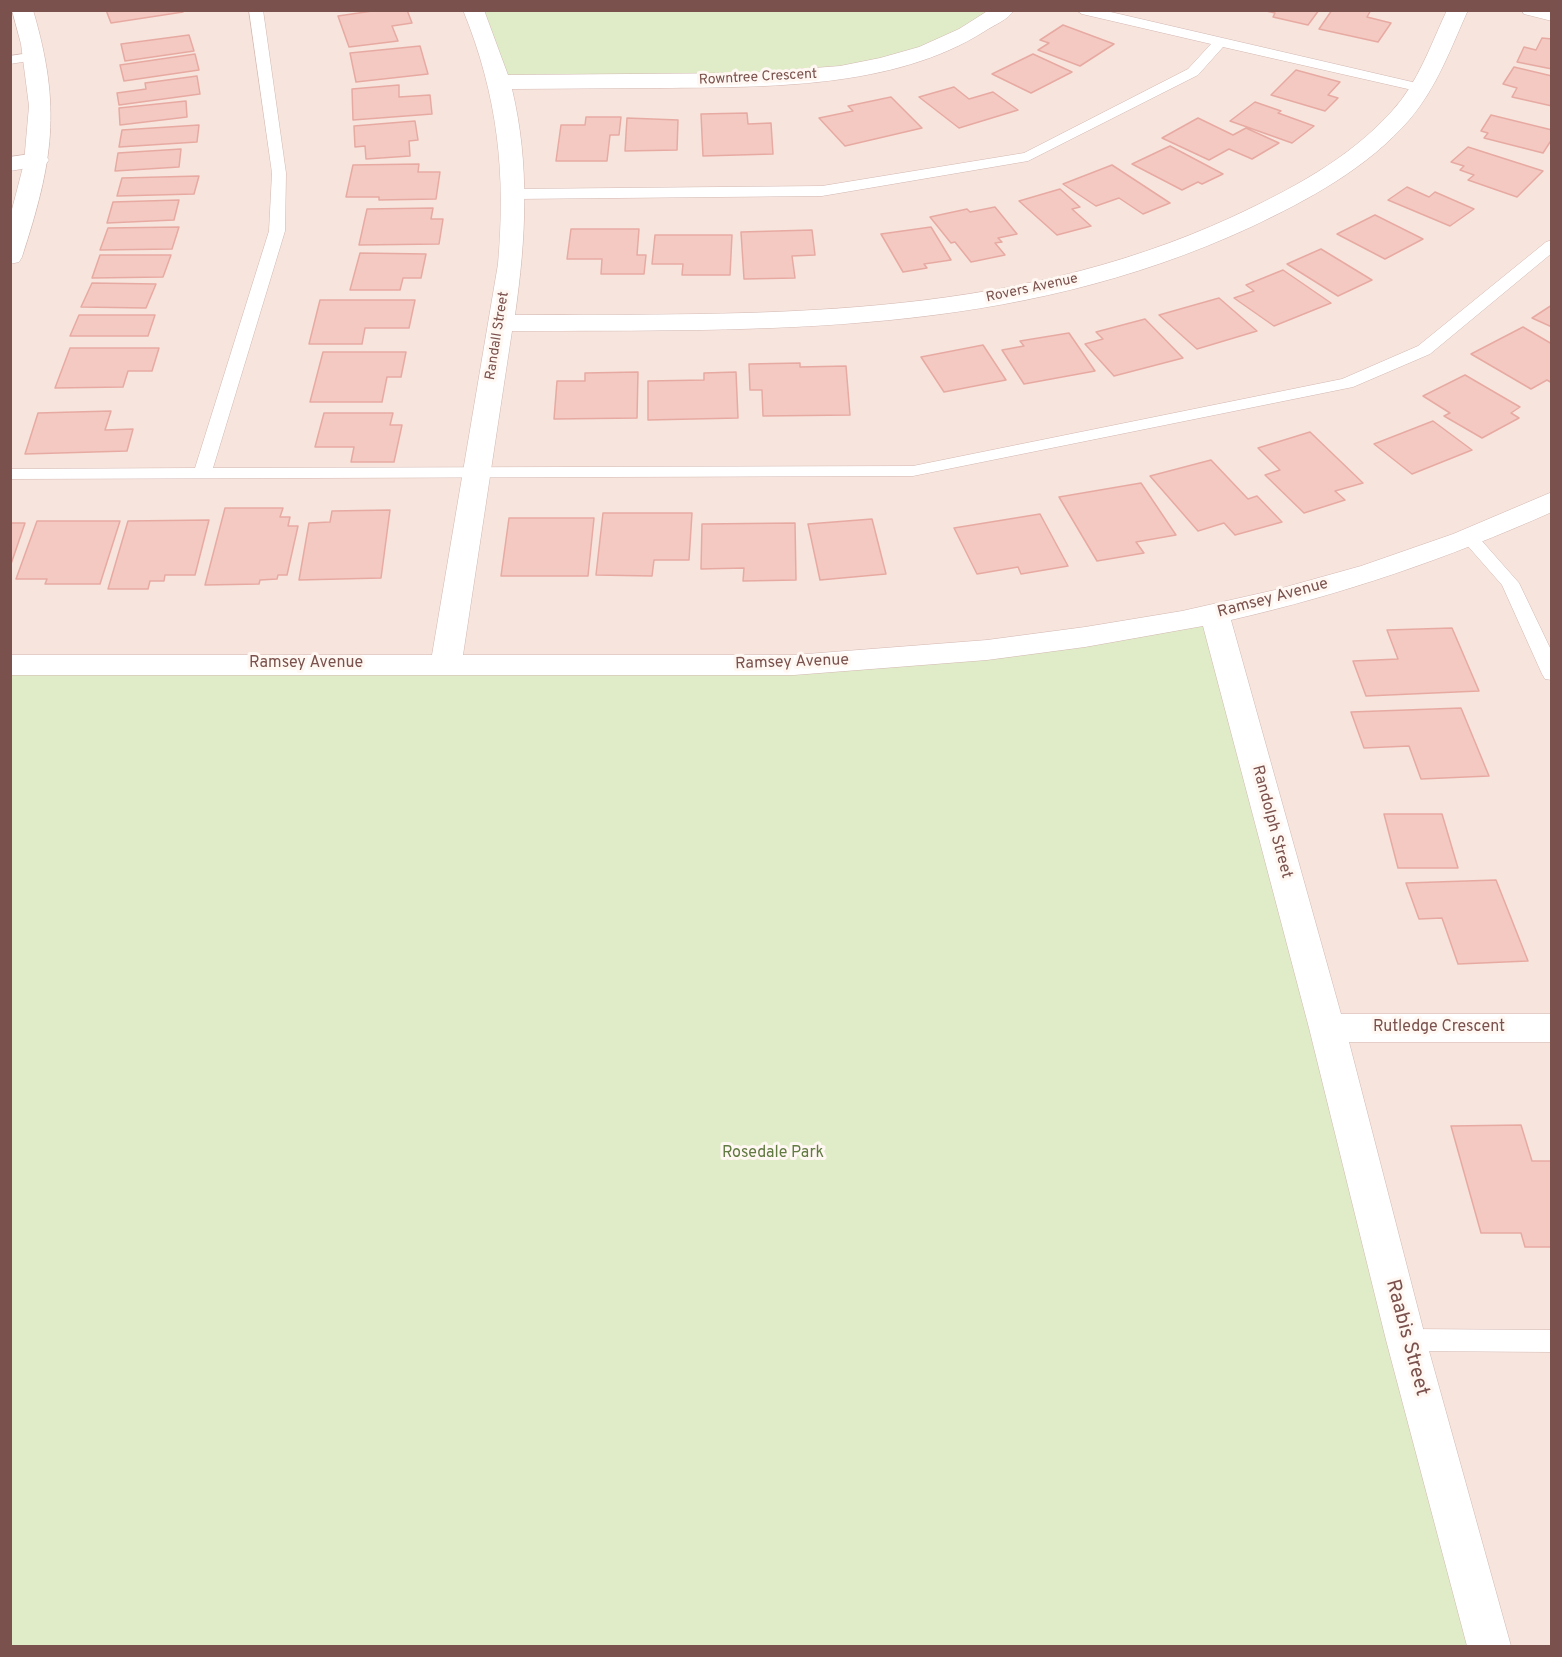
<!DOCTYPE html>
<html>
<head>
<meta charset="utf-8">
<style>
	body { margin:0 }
	#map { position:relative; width:1562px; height:1657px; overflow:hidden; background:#fdf2eb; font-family:Overpass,sans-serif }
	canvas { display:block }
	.frame { position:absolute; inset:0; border:12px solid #7a514c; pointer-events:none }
</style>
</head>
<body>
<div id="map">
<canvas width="1562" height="1657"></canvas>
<div class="frame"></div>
</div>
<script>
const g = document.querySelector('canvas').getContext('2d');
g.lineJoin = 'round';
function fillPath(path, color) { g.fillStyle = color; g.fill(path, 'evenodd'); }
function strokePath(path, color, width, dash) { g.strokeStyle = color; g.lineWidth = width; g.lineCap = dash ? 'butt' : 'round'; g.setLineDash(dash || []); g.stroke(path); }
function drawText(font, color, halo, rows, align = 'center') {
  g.font = font + ' Overpass,sans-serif'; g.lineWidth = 6; g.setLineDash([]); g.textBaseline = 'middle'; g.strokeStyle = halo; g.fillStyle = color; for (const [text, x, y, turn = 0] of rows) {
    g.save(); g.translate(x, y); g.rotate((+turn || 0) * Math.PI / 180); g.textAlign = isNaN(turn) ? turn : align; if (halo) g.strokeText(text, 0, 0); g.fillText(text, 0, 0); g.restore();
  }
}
fillPath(new Path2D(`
	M11,11H1551V1646H11Z`), '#f7e4dc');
fillPath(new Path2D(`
	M473,11H1004L976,29L857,69L499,82Z
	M1215,615L1489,1646H11V665L874,661Z`), '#e0ecc8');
const building = new Path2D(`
	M106,10H182L183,12L111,23Z
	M379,10H407L412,23L392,26L398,41L349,47L338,16Z
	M1262,10H1319L1308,25L1273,17L1275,13Z
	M1332,10H1371L1367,17L1391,23L1378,42L1319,29Z
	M1063,25L1114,44L1080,66L1038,50L1049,43L1040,40Z
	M189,35L194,51L125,61L121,44Z
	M1542,38L1552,39V69L1517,62L1524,47L1536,50Z
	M420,46L428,74L356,82L350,53Z
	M195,54L199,70L124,81L120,65Z
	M1033,54L1072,72L1031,93L992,74Z
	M1514,67L1552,76V106L1512,97L1517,88L1503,84Z
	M1296,70L1340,82L1328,95L1338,98L1325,111L1271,95Z
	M197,76L200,94L119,105L117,93L146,89L145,83Z
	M399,85V97L430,95L432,114L353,120L352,89Z
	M954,87L969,99L993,92L1018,110L959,128L919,97Z
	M891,97L922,128L845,146L819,118L853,111L848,106Z
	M186,101L187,117L120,125L119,108Z
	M1255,102L1281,111L1278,113L1314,126L1292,143L1230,121Z
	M747,113L748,124L771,123L773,154L703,156L701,114Z
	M1491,115L1552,130V139L1543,153L1484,138L1488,133L1481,131Z
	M586,117H621L619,135H610L607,161H556L561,125H585Z
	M627,118L678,120L677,150L625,151Z
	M1198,118L1233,135L1246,128L1279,143L1252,159L1229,149L1209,160L1162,138Z
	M415,121L418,140L409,141L410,156L366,159L365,146L355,147L354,126Z
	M199,125L197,142L119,147L122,130Z
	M1170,146L1223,174L1202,184L1198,182L1182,190L1132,164Z
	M1468,147L1543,171L1517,197L1468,180L1474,175L1460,170L1464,166L1451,162Z
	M181,149L179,167L115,171L118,153Z
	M419,164L418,172H440L436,199L379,200V197H346L353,165Z
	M1112,165L1170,203L1143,214L1119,198L1096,206L1063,184Z
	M199,176L194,194L117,196L122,178Z
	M1407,187L1429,197L1435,192L1474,209L1450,226L1388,200Z
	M1060,189L1080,207L1072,209L1091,226L1057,235L1019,201Z
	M179,200L174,220L107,223L113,202Z
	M995,207L1017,234L998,238L1002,242L995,243L1005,255L971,262L955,242L951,243L930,217L967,209L970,212Z
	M433,208L431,219H443L439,244L359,245L367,209Z
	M1375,215L1423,239L1385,259L1337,234Z
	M179,227L172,249L100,250L108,228Z
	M931,227L951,260L924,264L927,268L903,272L881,234Z
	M571,229H639L637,255H646L644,274H601L602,259H567Z
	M812,230L815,255L792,256L795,278L744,279L741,232Z
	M655,235H732L730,275H682L683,264H652Z
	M1321,249L1372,280L1338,296L1287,264Z
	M360,253L426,254L421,278H403L400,290H350Z
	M100,255H171L163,277L92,278Z
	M1283,270L1331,303L1274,326L1234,298L1254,291L1246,285Z
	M92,283L156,284L146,308L81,307Z
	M1219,298L1257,331L1197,349L1159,315Z
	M320,300H415L409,328H365L362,344H309Z
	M1552,305V327L1532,318Z
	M79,315H155L148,336H70Z
	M1145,319L1183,358L1114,376L1085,344L1103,339L1096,332Z
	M1523,327L1552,344V383L1547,380L1531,389L1471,354Z
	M1069,333L1095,371L1024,384L1002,350L1024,346L1020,341Z
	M983,345L1006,380L944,392L921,357Z
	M70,348H159L152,371H128L123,387L55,388Z
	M323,352H406L401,377H387L382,402H310Z
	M800,363V367L846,366L850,415L763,416L762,390H750L749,364Z
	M638,372L637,418L554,419L557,381H585V373Z
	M736,372L738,418L648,420V381L704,380V373Z
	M1465,375L1520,407L1511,413L1519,418L1482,438L1444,416L1450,413L1423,396Z
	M111,411L105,430L133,429L127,451L25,454L38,413Z
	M324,413H393L390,425H402L394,462H351L354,447H315Z
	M1433,421L1472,450L1412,474L1374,444Z
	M1310,432L1363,483L1335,491L1345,500L1304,513L1265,475L1280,470L1258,448Z
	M1211,460L1248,499L1257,496L1282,522L1235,535L1224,523L1198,531L1150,476Z
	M1141,483L1176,535L1136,542L1144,553L1097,561L1059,497Z
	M225,508H283L280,517H290L288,526H298L287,575H278L277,579L260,580L259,584L205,585Z
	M390,510L381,578L299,580L309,523L330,522L332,511Z
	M603,513H692L689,560H654L652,576L596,575Z
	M1040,514L1068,566L1021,574L1018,567L977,574L954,528Z
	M509,518H594L588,576H501Z
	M872,519L886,574L820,580L808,524Z
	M209,520L195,575H165L164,581H150L148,589H108L128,521Z
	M37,521H120L100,584H45L47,579H16Z
	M10,523H25L10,567Z
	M795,523L796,580L743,581L744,568L701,569L702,524Z
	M1452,628L1479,691L1366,696L1353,661L1398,659L1387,630Z
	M1461,708L1489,776L1421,779L1409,746L1364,748L1351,712Z
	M1384,814H1442L1458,868H1398Z
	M1496,880L1528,961L1458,964L1442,918L1419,919L1406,883Z
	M1521,1125L1532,1161H1552V1247H1525L1521,1233H1481L1451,1126Z`);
fillPath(building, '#f3c9c2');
strokePath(building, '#e7aaa2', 1.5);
const service = new Path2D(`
	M249,10H263L286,173L285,231L213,468L913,466L1342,379L1418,346L1546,242L1552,240V253L1430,354L1353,387L913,476L10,479V469L195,468L269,231L272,173Z
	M1076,10H1102L1421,84L1428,88L1421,92L1223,47L1198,75L1028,161L822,196L514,199L506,194L514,189L822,186L1024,153L1188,69L1211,44L1082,14Z
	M36,52L43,56L41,59L10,64V56Z
	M1468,530L1474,532L1519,583L1552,652V680L1545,679L1542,674L1502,585L1459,536L1462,532Z
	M1406,1329L1552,1330V1352L1406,1351L1397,1348L1393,1340L1397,1332Z`);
const minor = new Path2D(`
	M463,10H484L508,75L750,73L840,66L880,58L919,47L959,29L989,10H1014C1008,20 994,25 985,31C894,89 766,87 662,88C612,88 562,89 512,89C530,164 526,239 515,315C761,314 1003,322 1232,217C1290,190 1349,159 1392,111C1418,83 1431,44 1447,10H1468C1451,48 1437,87 1410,119C1368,168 1308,200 1251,227C1011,338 769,330 512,331L463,655H794L987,640L1085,627L1182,611L1275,590L1361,566L1453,534L1552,492V512C1446,559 1344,594 1231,620L1341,1014H1552V1042H1349L1426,1340L1511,1646H1467L1386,1340L1309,1028L1203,626L1085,647L987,660L794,675H10V655H432L498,264C506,173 498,96 463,10Z
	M1521,10H1552V21L1524,14Z
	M37,153L45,155L49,160L45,165L10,171V157Z`);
const tertiary = new Path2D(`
	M12,10H33C62,108 53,162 22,257L19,262L10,264V217L24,163L29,106L21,44Z`);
strokePath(service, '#d3b8b2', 1);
strokePath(minor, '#d3b8b2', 1);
strokePath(tertiary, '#d3b8b2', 1);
fillPath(service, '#fff');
fillPath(minor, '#fff');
fillPath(tertiary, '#fff');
drawText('14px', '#7a514c', '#fff7f2', [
	["Rowntree Crescent",758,78,-3],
	["Rovers Avenue",1032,289,-12],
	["Randall Street",498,336,-81]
]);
drawText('16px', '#7a514c', '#fff7f2', [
	["Ramsey Avenue",1273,599,-15],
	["Ramsey Avenue",792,663,-2],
	["Ramsey Avenue",306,664],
	["Randolph Street",1271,822,75],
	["Rutledge Crescent",1439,1028]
]);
drawText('16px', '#607a41', '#fff7f2', [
	["Rosedale Park",773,1154]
]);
drawText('20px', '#7a514c', '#fff7f2', [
	["Raabis Street",1406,1338,75]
]);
</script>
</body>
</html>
